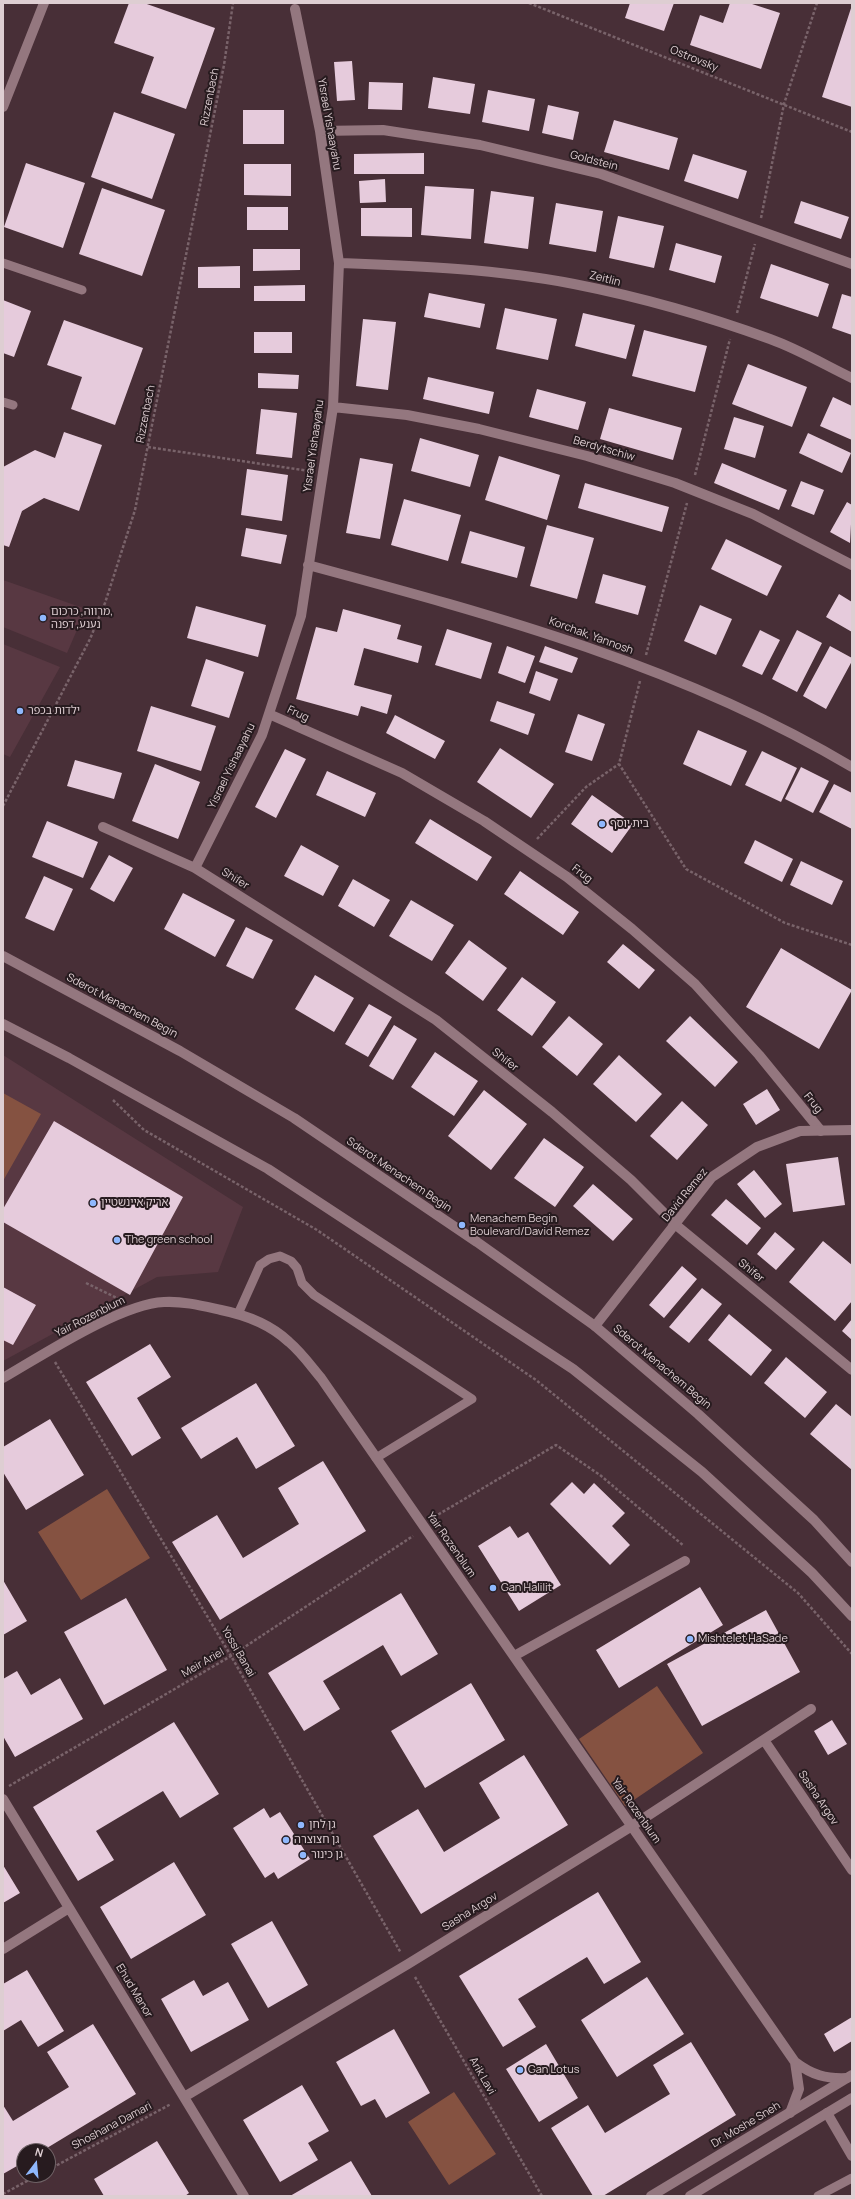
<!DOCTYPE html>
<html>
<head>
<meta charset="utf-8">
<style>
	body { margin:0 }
	#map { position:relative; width:855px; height:2199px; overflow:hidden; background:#482f37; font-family:Manrope,sans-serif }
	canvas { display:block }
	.frame { position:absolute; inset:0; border:4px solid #deced2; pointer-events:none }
	.north { position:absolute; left:16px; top:2143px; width:40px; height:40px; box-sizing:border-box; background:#271b1f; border:1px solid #706367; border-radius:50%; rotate:16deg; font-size:11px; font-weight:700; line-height:16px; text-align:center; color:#deced2 }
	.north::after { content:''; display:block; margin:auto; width:14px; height:18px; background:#8fb8fd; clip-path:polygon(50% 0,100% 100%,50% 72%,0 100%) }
</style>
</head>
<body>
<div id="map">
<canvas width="855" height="2199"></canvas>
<div class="frame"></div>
<div class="north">N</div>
</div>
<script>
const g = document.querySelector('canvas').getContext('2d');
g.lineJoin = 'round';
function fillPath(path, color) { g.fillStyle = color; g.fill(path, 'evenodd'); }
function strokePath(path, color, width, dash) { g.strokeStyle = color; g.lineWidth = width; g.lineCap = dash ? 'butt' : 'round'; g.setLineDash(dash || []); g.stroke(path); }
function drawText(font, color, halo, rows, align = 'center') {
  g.font = font + ' Manrope,"Noto Sans Hebrew",sans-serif'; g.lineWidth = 4; g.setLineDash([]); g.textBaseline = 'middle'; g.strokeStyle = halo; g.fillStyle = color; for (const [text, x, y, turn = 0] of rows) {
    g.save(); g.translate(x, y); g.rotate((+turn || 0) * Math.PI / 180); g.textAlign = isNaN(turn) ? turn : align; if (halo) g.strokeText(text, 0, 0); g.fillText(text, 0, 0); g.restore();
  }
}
fillPath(new Path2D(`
	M3,580L86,609L67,653L3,627Z
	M3,644L60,667L10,757L3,754Z
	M3,1055L243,1207L218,1272L157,1277L3,1361Z`), '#583842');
fillPath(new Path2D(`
	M3,1093L41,1114L3,1181Z
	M107,1489L150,1558L81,1600L38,1532Z
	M657,1686L703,1753L625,1806L579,1739Z
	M454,2092L496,2154L449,2185L408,2122Z`), '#855241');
fillPath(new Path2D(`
	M129,3H144L215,28L186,109L141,93L154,57L114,43Z
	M630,3H674L664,31L625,18Z
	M730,3H749L780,13L761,69L690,45L700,15L723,23Z
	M852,5V107L822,97Z
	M352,61L355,100L337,101L334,62Z
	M433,77L475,84L470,114L428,108Z
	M369,82L403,83L402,110L368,109Z
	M488,90L535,99L529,131L482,122Z
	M548,105L579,112L573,140L542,133Z
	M243,110H284V144H243Z
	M114,112L175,134L152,199L91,177Z
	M614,120L678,138L669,170L604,152Z
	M424,153V174H354V154Z
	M693,154L747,171L738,199L684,181Z
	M26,163L85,183L63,248L4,227Z
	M244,164H291V196L244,195Z
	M385,179L386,202L360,203L359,181Z
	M425,186L474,189L471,239L421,235Z
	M102,188L165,210L142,276L79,254Z
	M491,191L534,197L528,249L484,243Z
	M801,201L849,217L841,239L794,223Z
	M556,203L603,211L596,252L549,244Z
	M247,207H288V230H247Z
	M361,208H412V237L361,236Z
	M618,216L664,226L654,268L609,258Z
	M676,243L722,256L715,283L669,270Z
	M253,249H300V270L253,271Z
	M771,264L829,284L818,317L760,298Z
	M240,266V288H198V267Z
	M305,285V301H254V286Z
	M429,293L485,304L480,328L424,317Z
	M842,294L852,297V335L832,328Z
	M3,300L31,311L14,357L3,353Z
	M505,308L557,319L548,360L496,349Z
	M583,313L635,325L626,359L575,346Z
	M363,319L396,322L388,390L356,386Z
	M64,320L143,348L115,425L71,409L82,377L47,365Z
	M644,330L707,346L695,392L632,376Z
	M254,332H292V353H254Z
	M748,364L807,387L792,427L732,404Z
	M258,373L299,375L298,389L258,388Z
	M428,377L494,392L489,414L423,399Z
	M537,389L586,402L578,430L529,417Z
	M833,397L852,406V440L820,426Z
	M609,408L682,428L673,460L600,439Z
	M261,409L297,413L292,458L256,454Z
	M734,417L764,426L755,458L724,449Z
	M64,432L102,445L79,511L44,498L22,511L9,547L3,545V467L35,450L55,458Z
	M808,433L851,453L842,473L799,453Z
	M420,438L479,455L470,487L411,471Z
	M499,456L560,475L547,520L485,500Z
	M360,458L393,464L380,539L346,533Z
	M722,463L787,490L779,510L714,483Z
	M247,469L288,475L282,521L241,515Z
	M801,481L824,490L814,515L791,506Z
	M585,483L669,507L662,532L578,508Z
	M404,499L461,515L448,561L391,545Z
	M847,502L852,505L850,543L830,532Z
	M547,525L594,538L577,599L530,586Z
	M246,528L287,535L281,564L241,556Z
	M470,531L525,547L517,578L461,563Z
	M726,539L782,566L767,596L711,569Z
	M603,574L646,586L638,615L595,603Z
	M839,594L852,602V632L826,617Z
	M700,605L732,619L716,655L684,641Z
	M196,606L266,625L258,657L187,638Z
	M343,609L401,625L397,639L422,646L418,663L364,648L354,685L392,695L387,714L361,706L358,716L296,699L316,627L337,632Z
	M447,629L492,643L481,679L435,665Z
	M760,630L780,640L762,675L742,666Z
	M797,630L822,643L797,692L772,679Z
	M507,646L535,656L525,683L498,673Z
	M545,646L578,658L572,673L539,662Z
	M830,646L852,658V661L826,709L803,696Z
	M206,659L244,672L229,718L191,706Z
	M536,671L558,679L550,701L529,693Z
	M497,701L535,714L528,735L490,721Z
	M151,706L216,726L201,771L137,751Z
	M578,714L605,724L592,761L565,752Z
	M395,715L445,741L435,759L386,733Z
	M698,730L747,751L731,786L683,764Z
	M500,748L554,784L531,818L477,782Z
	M285,749L306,759L276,818L255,807Z
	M762,751L797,768L781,802L745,785Z
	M75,760L122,773L114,799L67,786Z
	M155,764L200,782L178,839L132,821Z
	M801,767L829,781L813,813L785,799Z
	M327,771L376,793L365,817L316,795Z
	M834,784L852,793V829L819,812Z
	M592,795L633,824L612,853L571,824Z
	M430,819L492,857L477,881L415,843Z
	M47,821L98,842L83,878L32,857Z
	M755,840L793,859L782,882L744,863Z
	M301,845L339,866L323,896L284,876Z
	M109,855L133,868L114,902L90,889Z
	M801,861L843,881L832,905L790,885Z
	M520,871L579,912L563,935L504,894Z
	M44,876L73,889L54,931L25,918Z
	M353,879L390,900L374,927L338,906Z
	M183,893L235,920L215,957L164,929Z
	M411,900L454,925L432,961L389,936Z
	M246,927L273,940L253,979L226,966Z
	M469,940L507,968L483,1001L445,973Z
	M623,944L655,970L639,989L607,962Z
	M781,948L852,990L819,1049L746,1007Z
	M315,975L354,998L334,1032L295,1009Z
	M522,977L556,1002L532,1036L497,1010Z
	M369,1004L392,1017L368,1057L345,1044Z
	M569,1016L603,1044L577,1076L542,1047Z
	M690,1016L738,1062L715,1087L666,1041Z
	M394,1025L417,1039L393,1080L369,1066Z
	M435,1052L478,1081L454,1116L411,1087Z
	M619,1055L662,1094L636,1122L593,1084Z
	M767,1089L780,1110L756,1125L743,1104Z
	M484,1090L527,1124L491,1170L448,1136Z
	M682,1101L708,1125L677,1160L650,1136Z
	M54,1121L183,1197L130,1295L3,1222V1209Z
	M544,1138L584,1167L555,1207L514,1178Z
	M838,1157L845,1205L793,1212L786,1164Z
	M754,1170L782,1204L765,1218L737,1184Z
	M593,1184L633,1219L613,1241L573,1206Z
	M726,1199L761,1228L747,1245L711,1215Z
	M775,1232L795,1249L776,1270L757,1254Z
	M823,1241L852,1265V1301L835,1321L789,1282Z
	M682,1266L697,1279L664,1318L649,1305Z
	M3,1287L36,1305L13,1345L3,1340Z
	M702,1288L722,1304L689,1343L669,1327Z
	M729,1314L772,1350L751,1376L708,1340Z
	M852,1319V1340L842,1331Z
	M150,1344L171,1377L137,1398L161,1438L132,1456L86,1382Z
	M786,1357L827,1392L805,1418L764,1383Z
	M256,1383L295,1446L256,1469L237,1437L201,1459L181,1428Z
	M836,1404L852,1417V1470L810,1434Z
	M50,1419L84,1475L26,1510L3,1472V1447Z
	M323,1461L366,1531L220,1620L172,1542L217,1515L243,1558L299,1524L278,1488Z
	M572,1482L584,1494L594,1483L625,1513L612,1526L630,1545L610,1565L550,1504Z
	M510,1526L518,1538L528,1532L561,1585L519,1611L478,1546Z
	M3,1580L27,1621L3,1635Z
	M700,1587L723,1625L619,1688L596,1650Z
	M401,1593L438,1654L401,1676L383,1645L323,1681L340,1709L304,1731L268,1673Z
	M126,1598L167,1670L104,1705L64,1632Z
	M766,1610L800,1672L702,1726L667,1664Z
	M17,1671L31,1695L60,1678L83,1719L15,1757L3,1736V1679Z
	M471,1683L505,1740L425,1788L391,1731Z
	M832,1720L847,1744L828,1755L814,1731Z
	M174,1722L219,1794L180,1818L163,1791L96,1831L114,1860L78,1881L33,1807Z
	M524,1755L568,1825L421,1914L373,1836L418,1809L444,1852L500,1818L479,1783Z
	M264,1808L270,1818L280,1812L310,1859L278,1879L274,1872L265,1878L233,1828Z
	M174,1862L206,1915L131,1959L100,1907Z
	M3,1865L20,1893L3,1903Z
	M598,1892L641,1962L604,1984L587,1957L518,1999L536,2027L503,2047L459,1976Z
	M272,1921L308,1985L268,2008L231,1944Z
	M27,1970L64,2031L38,2047L21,2020L3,2031V1984Z
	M647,1977L684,2034L617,2077L581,2020Z
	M194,1980L203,1996L228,1982L249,2020L191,2052L161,1999Z
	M852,2017V2041L834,2052L824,2034Z
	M93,2024L136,2094L42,2151H24V2162L3,2174V2105L13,2121L69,2087L47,2052Z
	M394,2029L430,2093L386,2118L375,2099L361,2106L336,2062Z
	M691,2042L736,2115L603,2196H593L551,2128L588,2105L605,2133L670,2094L653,2065Z
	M546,2044L578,2098L539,2122L506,2069Z
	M302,2085L329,2131L308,2143L318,2160L280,2182L243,2120Z
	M157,2141L189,2193L185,2196H104L94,2179Z
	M351,2161L372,2196H290Z`), '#e6cbdc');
strokePath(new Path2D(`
	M529,3L852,132
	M761,218L784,104L817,3
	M737,313L755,244
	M148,447L309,471
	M695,475L730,339
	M646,655L687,503
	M640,681L619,764L686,869L785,923L852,945
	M3,806L90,639L105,603L135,510L224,65L233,3
	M537,839L586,787L619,764
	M113,1100L144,1130L317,1230L536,1380L798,1593L852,1654
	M86,1283L119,1299
	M55,1362L231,1656L401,1953
	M434,1517L556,1445L600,1475L684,1546
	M9,1786L231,1656L413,1536
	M415,1977L542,2196
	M48,2170L171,2104
	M3,2194L38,2175`), '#79636a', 2.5, [3, 2]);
strokePath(new Path2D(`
	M3,263L82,290
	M3,402L13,405
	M238,1314L260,1265L269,1259L280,1256L291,1261L297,1268L302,1283L314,1295L472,1399L376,1458
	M818,2196L852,2178`), '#94777f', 9);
strokePath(new Path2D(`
	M3,107L44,3
	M320,131L383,130L480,145L601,174L852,264
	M339,263C417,266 497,269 574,284C640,297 707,316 770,339C798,349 825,365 852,378
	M333,407L407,415L479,429L587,456L675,483L753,514L852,565
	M308,565C497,616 682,666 852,767
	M269,714L402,773L484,821L567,877L632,929L695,984L759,1055L821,1131
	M103,827L195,868L436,1020L552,1112L631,1180L676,1225L852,1370
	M195,868L262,735L301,616L333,407L339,263L320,131L295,9
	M3,1378C43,1355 120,1304 164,1302C184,1301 203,1306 221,1310C246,1315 270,1324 289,1342C301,1352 311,1366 321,1378L795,2062C812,2075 826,2079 847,2078
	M514,1656L685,1561
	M764,1740L852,1870
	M3,1799L244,2196
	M3,1949L69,1908
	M184,2097L408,1964L632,1826L811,1709
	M790,2113L799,2089L795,2062
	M827,2113L852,2156`), '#94777f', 10);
strokePath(new Path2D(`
	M595,1326L712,1177L757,1147L800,1131L852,1130
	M651,2196L852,2075
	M690,2196L852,2098`), '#94777f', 10);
strokePath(new Path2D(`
	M3,956L180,1051L294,1118L477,1242L595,1326L698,1414L814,1520L852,1562
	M3,1024L69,1058L268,1169L573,1369L702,1472L812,1573L852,1616`), '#94777f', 10);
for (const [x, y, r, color] of [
	[43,618,4,"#8fb8fd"],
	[20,711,4,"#8fb8fd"],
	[602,824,4,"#8fb8fd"],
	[93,1203,4,"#8fb8fd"],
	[462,1225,4,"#8fb8fd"],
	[117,1240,4,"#8fb8fd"],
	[493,1588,4,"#8fb8fd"],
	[690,1639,4,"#8fb8fd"],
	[301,1825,4,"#8fb8fd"],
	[286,1840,4,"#8fb8fd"],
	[303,1855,4,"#8fb8fd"],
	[520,2070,4,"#8fb8fd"]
]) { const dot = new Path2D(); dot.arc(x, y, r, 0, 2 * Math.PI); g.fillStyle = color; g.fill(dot); strokePath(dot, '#271b1f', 1.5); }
drawText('11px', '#deced2', '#271b1f', [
	["Ostrovsky",694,59,22],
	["Rizzenbach",210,97,-79],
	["Yisrael Yishaayahu",329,124,80],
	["Goldstein",594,161,15],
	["Zeitlin",605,279,14],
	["Rizzenbach",146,414,-79],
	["Yisrael Yishaayahu",314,446,-82],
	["Berdytschiw",604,449,16],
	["Korchak, Yannosh",591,636,20],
	["Frug",298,714,25],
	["Yisrael Yishaayahu",232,766,-64],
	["Frug",582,874,38],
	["Shifer",235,879,32],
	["Sderot Menachem Begin",122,1006,28],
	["Shifer",505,1060,38],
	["Frug",813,1103,51],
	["Sderot Menachem Begin",399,1175,34],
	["David Remez",685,1195,-51],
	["Shifer",751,1271,39],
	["Yair Rozenblum",90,1317,-27],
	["Sderot Menachem Begin",662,1367,40],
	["Yair Rozenblum",451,1545,55],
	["Yossi Banai",238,1652,60],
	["Meir Ariel",203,1663,-30],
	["Sasha Argov",818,1798,56],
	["Yair Rozenblum",636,1811,55],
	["Sasha Argov",470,1912,-32],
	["Ehud Manor",134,1991,59],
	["Arik Lavi",482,2076,60],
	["Dr. Moshe Sneh",746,2125,-31],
	["Shoshana Damari",112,2126,-28]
]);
drawText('11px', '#deced2', '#271b1f', [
	["מרווה, כרכום,",51,612],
	["נענע, דפנה",51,625],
	["ילדות בכפר",28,711],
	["בית יוסף",610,824],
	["אריק איינשטיין",101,1203],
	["Menachem Begin",470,1219],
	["Boulevard/David Remez",470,1232],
	["The green school",125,1240],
	["Gan Halilit",501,1588],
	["Mishtelet HaSade",698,1639],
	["גן לחן",309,1825],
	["גן חצוצרה",294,1840],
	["גן כינור",311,1855],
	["Gan Lotus",528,2070]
], 'left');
</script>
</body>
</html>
